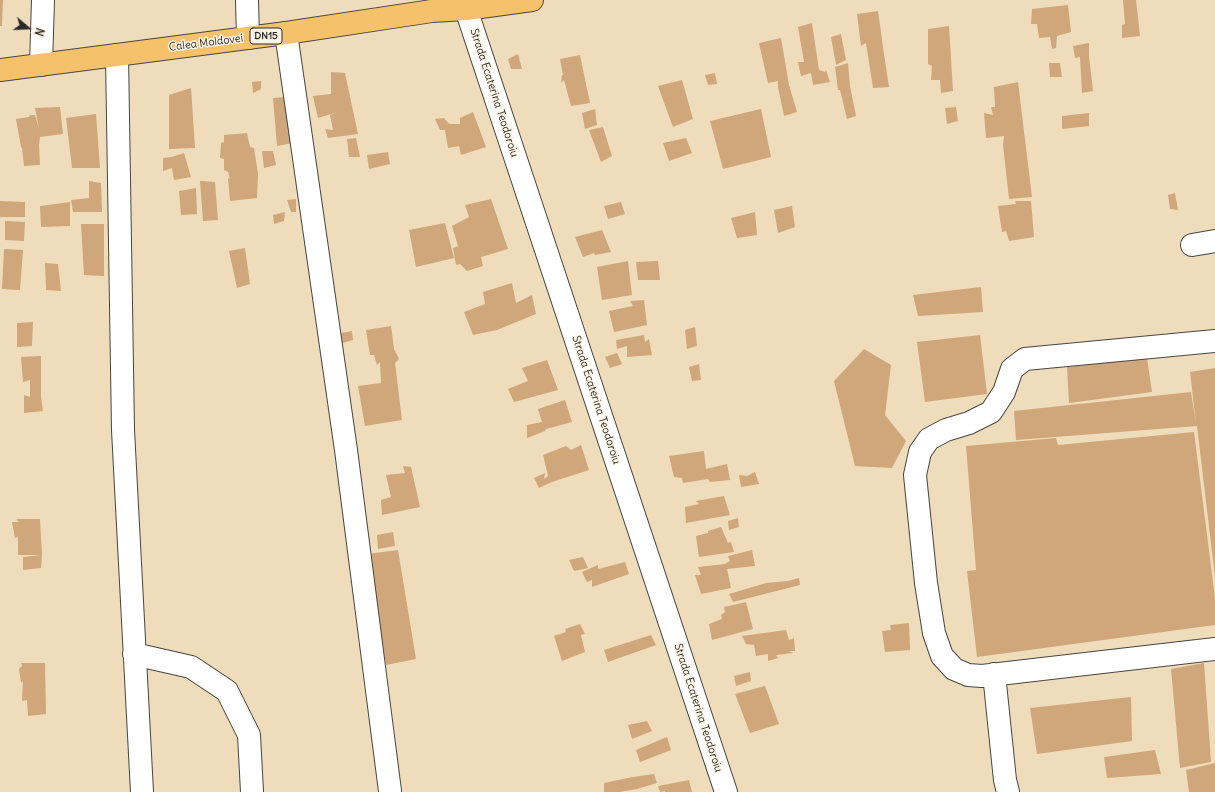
<!DOCTYPE html>
<html>
<head>
<meta charset="utf-8">
<style>
	body { margin:0 }
	#map { position:relative; width:1215px; height:792px; overflow:hidden; background:#efdcbb; font-family:Delius,sans-serif }
	canvas { display:block }
	.north { position:absolute; left:8px; top:8px; width:40px; height:40px; -webkit-text-stroke:3px #fcf5e5; paint-order:stroke; rotate:109deg; font-size:11px; font-weight:700; line-height:16px; text-align:center; color:#2b2b2b }
	.north::after { content:''; display:block; margin:auto; width:14px; height:18px; background:#2b2b2b; clip-path:polygon(50% 0,100% 100%,50% 72%,0 100%) }
</style>
</head>
<body>
<div id="map">
<canvas width="1215" height="792"></canvas>
<div class="north">N</div>
</div>
<script>
const g = document.querySelector('canvas').getContext('2d');
g.lineJoin = 'round';
function fillPath(path, color) { g.fillStyle = color; g.fill(path, 'evenodd'); }
function strokePath(path, color, width, dash) { g.strokeStyle = color; g.lineWidth = width; g.lineCap = dash ? 'butt' : 'round'; g.setLineDash(dash || []); g.stroke(path); }
function drawText(font, color, halo, rows, align = 'center') {
  g.font = font + ' Delius,sans-serif'; g.lineWidth = 3; g.setLineDash([]); g.textBaseline = 'middle'; g.strokeStyle = halo; g.fillStyle = color; for (const [text, x, y, turn = 0] of rows) {
    g.save(); g.translate(x, y); g.rotate((+turn || 0) * Math.PI / 180); g.textAlign = isNaN(turn) ? turn : align; if (halo) g.strokeText(text, 0, 0); g.fillText(text, 0, 0); g.restore();
  }
}
fillPath(new Path2D(`
	M0,0H3L2,26H0Z
	M1123,0H1136L1140,36L1122,38V25L1125,24Z
	M1068,5L1071,32L1057,36L1056,48L1052,49L1050,37L1039,38L1037,24H1031L1032,9Z
	M878,11L884,54L889,87L873,88L866,43L861,46L857,14Z
	M812,23L819,70L825,72L826,70L830,82L813,85L811,73L801,76L798,62H804L798,27Z
	M949,26L953,91L941,93L940,80H931L932,66L928,64V29Z
	M841,34L846,60L836,65L831,37Z
	M781,38L789,85L797,112L784,116L778,87V81L768,83L759,43Z
	M1089,43V56L1093,91L1082,93L1080,57L1075,58L1073,46Z
	M518,54L522,69H511L508,59Z
	M580,55L590,103L571,106L564,80L561,83L562,75H563L560,59Z
	M848,63L850,86L856,116L847,119L840,90H838L835,67Z
	M1049,63H1060L1062,77H1050Z
	M331,72L345,73L358,134L328,138L325,129L333,130L330,115L338,112L318,118L313,96L331,94Z
	M715,73L717,84L708,85L705,75Z
	M682,80L693,119L673,127L658,86Z
	M261,81V89L253,93L252,82Z
	M1018,82L1032,197L1009,199L1003,145L1004,136L986,138L984,113L993,115L991,107H995L994,87Z
	M191,88L195,148L169,149V95Z
	M286,97L293,143L277,146L273,98Z
	M60,107L63,134L40,137L39,145L40,165L24,166L22,148L21,147L16,119L29,117L30,115H35L39,129L35,108Z
	M956,107L958,121L947,124L945,108Z
	M595,109L597,125L585,129L582,113Z
	M761,109L771,157L723,169L710,121Z
	M473,112L486,147L461,155L459,146L448,148L445,130H440L435,119L444,118L449,124H460V118Z
	M1089,113V126L1062,129V116Z
	M96,114L100,168H72L66,118Z
	M603,127L612,156L601,162L589,130Z
	M247,133L250,147L254,148L258,174L257,198L230,201L228,178L230,179L228,172L224,170V159L220,158L221,143L224,142V135Z
	M356,138L360,157H349L347,139Z
	M686,138L692,153L669,161L663,143Z
	M262,151H273L276,165L264,168Z
	M388,152L390,164L369,169L367,155Z
	M184,153L191,177L174,180L172,168L163,171V158L172,157Z
	M89,181L101,183L102,212H73L71,200L89,198Z
	M200,181L215,182L218,220L203,221Z
	M196,188L197,214L181,215L179,191Z
	M1175,193L1178,210L1170,209L1168,195Z
	M296,199V212H291L287,200Z
	M491,199L508,249L481,257L483,266L467,271L460,264L456,265L453,248L458,246L452,226L469,217L465,205Z
	M0,201L25,202V217H0Z
	M1015,201H1031L1034,237L1009,241L1006,231L1002,232L998,206L1016,204Z
	M70,202V226L41,227L40,206Z
	M621,202L625,214L608,219L604,206Z
	M792,206L795,227L778,233L774,210Z
	M285,212L284,221L274,224L273,215Z
	M755,212L757,235L737,238L731,218Z
	M5,221L25,222L24,241L5,240Z
	M445,223L454,258L416,267L409,230Z
	M81,224H104V276L84,275Z
	M602,230L611,252L595,255L594,253L583,257L575,237Z
	M245,248L250,284L237,288L229,251Z
	M4,249L23,250L20,290L2,289Z
	M628,261L632,295L602,300L597,267Z
	M658,261L660,280H638L636,262Z
	M45,263L58,264L61,291L46,290Z
	M512,283L516,303L532,295L536,314L497,330L473,335L464,312L485,304L483,292Z
	M981,287L983,312L918,316L913,295Z
	M644,300L647,325L614,332L609,311L633,306L630,301Z
	M33,322L32,346L17,347V323Z
	M391,326L394,349L399,359L395,363L402,420L365,426L358,386L381,383L380,362L377,365L374,355H370L366,330Z
	M695,327L697,346L687,349L685,330Z
	M352,331L353,340L339,344L336,334Z
	M644,335L645,342L649,339L652,355L627,357V346L617,349L616,340Z
	M980,335L987,394L925,402L917,342Z
	M864,349L891,365L885,415L906,441L892,468L855,466L834,381Z
	M617,353L622,364L610,368L605,357Z
	M41,356V397L43,411L24,413V395L30,397V380L23,382L21,357Z
	M1147,358L1152,392L1069,403L1067,367Z
	M547,360L558,390L514,402L508,389L528,381L522,368Z
	M699,364L701,380L692,381L689,367Z
	M1215,368V577L1197,426L1016,440L1014,411L1191,392L1196,424L1190,372Z
	M565,400L572,422L546,429L545,431L527,438V425L542,422L538,409Z
	M1194,432L1215,598V625L977,657L967,571L976,570L966,446L1056,438L1058,445Z
	M581,445L589,470L552,482L539,488L534,478L545,473L544,479L548,476L543,455L566,446L571,450Z
	M704,451L706,469L727,464L730,480L710,482L708,479L683,483L682,478L674,477L669,456Z
	M403,466L411,467L420,507L382,515L381,500L391,497L386,475L405,473Z
	M755,472L759,484L741,487L739,475L747,476Z
	M724,496L730,515L686,523L685,507L699,504L696,501Z
	M738,518L739,527L729,530L728,521Z
	M16,519H40L42,555H18V537L15,538L12,522H19Z
	M721,527L728,543L731,542L734,552L699,557L696,536L708,533V531Z
	M393,532L395,546L378,549L377,535Z
	M398,550L416,659L386,665L368,554Z
	M752,550L755,566L727,569L731,588L701,594L695,575H701L698,567L725,564L730,561L728,556Z
	M42,555L41,568L23,570V557Z
	M583,557L588,568L574,571L569,560Z
	M625,562L629,574L592,587V580L587,582L582,572L598,565V569Z
	M799,578L800,585L733,602L729,594L766,583L788,581Z
	M746,602L753,629L712,640L709,624L722,619L721,615L725,612L724,607Z
	M909,623L910,650L885,652L882,631L891,630L890,625Z
	M580,624L585,634L581,635L585,652L562,661L554,636L566,632L565,629Z
	M786,630L789,640L794,638L795,651H789L793,653L776,655L778,658L768,661V654L756,656L754,645L746,644L742,636Z
	M651,635L656,645L608,662L604,650Z
	M21,663H45L46,714L28,716L27,700L22,701L23,681L21,683L19,669L22,666Z
	M1204,663L1211,762L1180,768L1171,669Z
	M750,672L751,681L736,686L734,676Z
	M765,686L779,724L750,733L735,694Z
	M1131,697L1132,741L1037,754L1030,708Z
	M647,721L652,731L632,739L628,725Z
	M667,737L671,750L640,762L636,750Z
	M1155,750L1161,774L1107,778L1104,757Z
	M1215,763V792H1189L1186,770Z
	M654,774L657,783L637,789L619,792H604V783L633,777Z
	M689,780L692,792H665V791L660,792L658,786Z`), '#cfa77a');
const minor = new Path2D(`
	M247,0L248,38
	M466,9L726,792
	M286,33L346,450L390,791
	M117,55L123,430L142,792
	M41,65L43,0
	M1192,245L1215,241
	M1215,341L1025,359L1012,369L1004,392L991,412L969,423L946,430L929,439L920,452L915,475L926,583L934,633L942,656L954,669L968,675L982,676L1215,649
	M134,654L191,667L227,691L249,735L252,792
	M994,674L1005,780L1008,792`);
const major = new Path2D(`
	M0,70L286,33L432,11L466,9L532,0`);
strokePath(minor, '#484641', 24);
strokePath(major, '#484641', 24);
strokePath(minor, '#fff', 22);
strokePath(major, '#f5c16b', 22);
for (const [x, y, w] of [
	[266,36,32]
]) { const box = new Path2D(); box.roundRect(x - w / 2, y - 8, w, 16, 3); g.fillStyle = '#fcf5e5'; g.fill(box); strokePath(box, '#2b2b2b', 1); }
drawText('bold 10px', '#2b2b2b', null, [
	["DN15",266,36]
]);
drawText('11px', '#2b2b2b', '#fcf5e5', [
	["Calea Moldovei",206,43,-7],
	["Strada Ecaterina Teodoroiu",494,93,72],
	["Strada Ecaterina Teodoroiu",596,400,72],
	["Strada Ecaterina Teodoroiu",698,708,72]
]);
</script>
</body>
</html>
